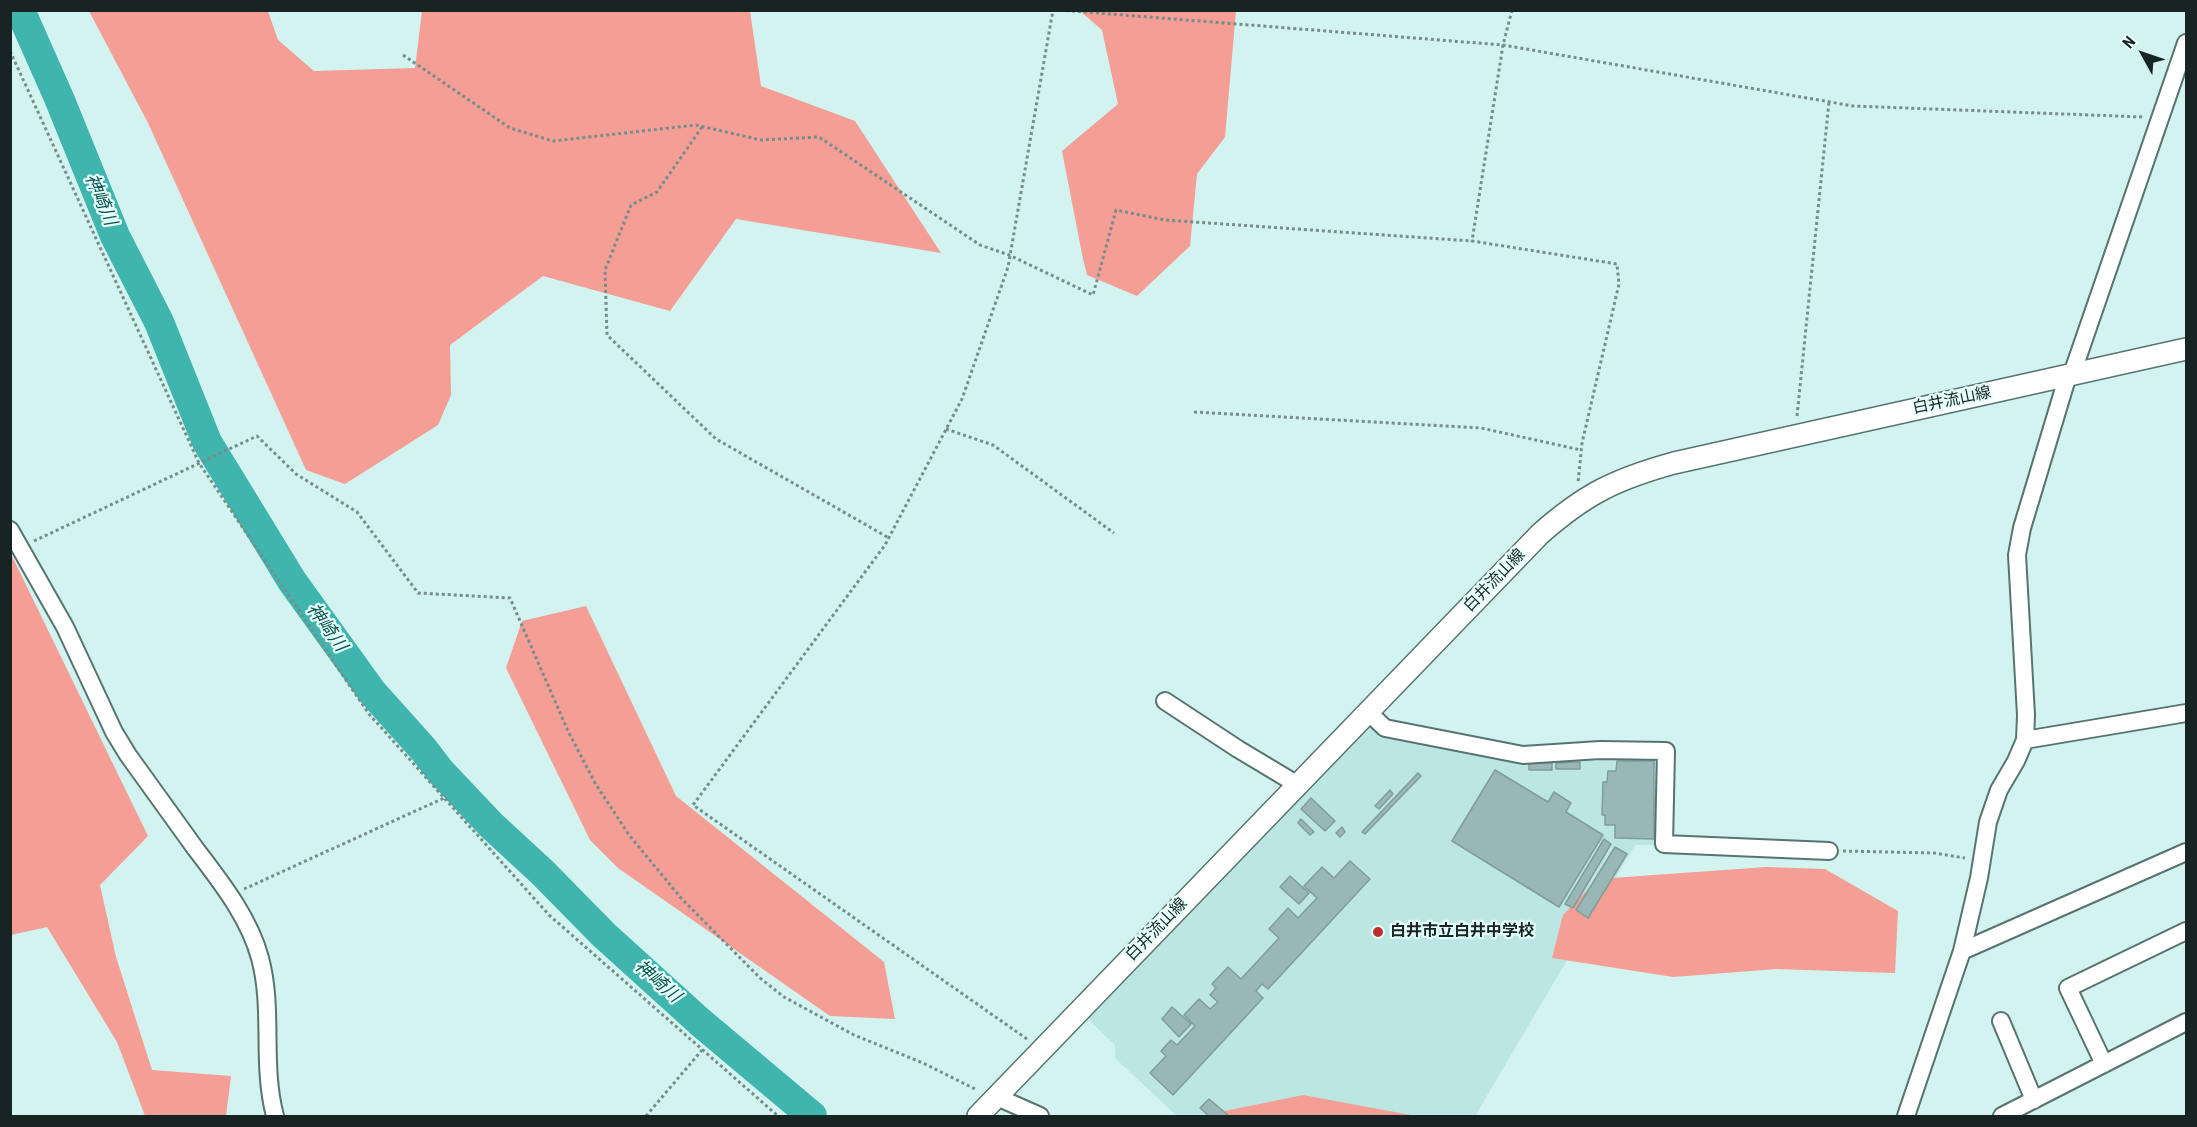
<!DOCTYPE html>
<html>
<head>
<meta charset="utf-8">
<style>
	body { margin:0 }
	#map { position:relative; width:2197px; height:1127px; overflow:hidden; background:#d2f3f0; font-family:"Roboto Condensed",sans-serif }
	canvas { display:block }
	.frame { position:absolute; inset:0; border:12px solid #182423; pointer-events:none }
	.north { position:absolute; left:2113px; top:24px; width:60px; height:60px; -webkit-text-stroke:4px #e5fffc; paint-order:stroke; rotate:310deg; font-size:16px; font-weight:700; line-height:24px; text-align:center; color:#182423 }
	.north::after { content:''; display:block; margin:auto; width:21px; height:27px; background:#182423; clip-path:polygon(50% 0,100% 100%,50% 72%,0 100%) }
</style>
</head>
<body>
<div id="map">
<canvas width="2197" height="1127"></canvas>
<div class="frame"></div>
<div class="north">N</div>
</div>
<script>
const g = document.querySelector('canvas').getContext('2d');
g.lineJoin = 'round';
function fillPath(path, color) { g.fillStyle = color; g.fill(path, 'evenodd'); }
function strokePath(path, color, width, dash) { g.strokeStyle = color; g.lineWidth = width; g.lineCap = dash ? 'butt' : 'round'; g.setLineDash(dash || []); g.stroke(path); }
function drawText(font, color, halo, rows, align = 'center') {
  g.font = font + ' "Roboto Condensed","Noto Sans JP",sans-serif'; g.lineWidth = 4.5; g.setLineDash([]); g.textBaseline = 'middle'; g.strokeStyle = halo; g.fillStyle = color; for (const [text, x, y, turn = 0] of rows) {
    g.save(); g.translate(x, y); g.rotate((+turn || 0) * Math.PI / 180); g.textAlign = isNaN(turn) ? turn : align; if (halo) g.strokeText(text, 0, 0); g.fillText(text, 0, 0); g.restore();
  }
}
fillPath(new Path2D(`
	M1370,726L1381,733L1512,762L1661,757L1658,845H1635L1475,1116H1177L1115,1058V1045L1088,1019Z`), '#bce6e2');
fillPath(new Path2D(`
	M89,11H268L278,40L314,71L415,68L422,11H750L761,86L855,121L941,253L736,219L670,311L543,276L450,345L451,395L438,425L345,484L306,470L148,123Z
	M1080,11H1236L1225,137L1197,174L1190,246L1137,296L1087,275L1083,259L1062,151L1118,104L1102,30Z
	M11,554L148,836L100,885L116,957L152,1070L231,1076L226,1116H145L117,1042L47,927L11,935Z
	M586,606L676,796L884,962L895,1019L830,1016L618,868L590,840L506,668L522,621Z
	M1766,867L1825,869L1898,911L1895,973L1777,969L1673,977L1552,958L1563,915L1598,879Z
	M1303,1095L1416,1116H1214L1220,1112Z`), '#f49e95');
strokePath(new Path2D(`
	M20,10L59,98L115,236L159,322L207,442L292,581L372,692L424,750L440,771L491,825L542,872L604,935L700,1022L812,1116`), '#3fb5ae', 30);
const building = new Path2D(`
	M1617,761H1654V839L1615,838V825H1605V815H1602L1603,782H1607L1608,771H1616Z
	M1580,762V769H1556V763Z
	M1529,763H1552V770H1529Z
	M1495,770L1548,802L1554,792L1571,803L1566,812L1603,835L1559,907L1452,841Z
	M1418,773L1421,776L1365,834L1362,832Z
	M1390,790L1393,794L1379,809L1375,806Z
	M1311,798L1335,821L1325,831L1301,809Z
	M1301,819L1314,832L1310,835L1298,823Z
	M1342,827L1345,832L1340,837L1336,833Z
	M1604,839L1611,844L1573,908L1565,904Z
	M1615,847L1627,854L1588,918L1576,910Z
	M1350,861L1370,879L1268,989L1262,984L1256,991L1263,998L1173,1095L1150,1073L1166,1056L1161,1051L1171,1040L1177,1045L1195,1026L1184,1015L1199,999L1210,1009L1218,1002L1210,995L1216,988L1212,984L1228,967L1241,979L1279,938L1269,929L1288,908L1298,918L1317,898L1304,886L1322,867L1334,878Z
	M1290,876L1309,893L1299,904L1280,887Z
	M1172,1007L1191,1024L1179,1037L1162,1019Z
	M1209,1099L1229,1116H1209L1200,1108Z`);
fillPath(building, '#99b8b5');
strokePath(building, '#7f9d9a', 1.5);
const minor = new Path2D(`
	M2072,374L2186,43
	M10,530L65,627L114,732L128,755C150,786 173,817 195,848C220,881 249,917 260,958C274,1010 261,1063 275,1116
	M1165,701L1238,749L1298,785
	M1368,712L1385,728L1523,755L1600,750L1666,751L1664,844L1829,851
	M2025,740L2186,713
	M1962,951L2186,852
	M2001,1021L2034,1100
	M2104,1064L2068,988L2186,931
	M997,1097L1040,1116
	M1906,1116L1962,951L1979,878L1988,822L1999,790L2016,761L2025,740L2026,715L2017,555L2022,528L2068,375
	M2002,1116L2186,1022`);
const major = new Path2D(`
	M978,1116L1540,534C1585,494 1616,479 1674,463L2186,349`);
strokePath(minor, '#577471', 20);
strokePath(major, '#577471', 24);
strokePath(new Path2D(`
	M1060,10L1503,45L1853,106L2143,117
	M1512,10L1503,45L1472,241L1617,264L1619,284L1582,443L1578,483
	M10,51L199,463L369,714L549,915L778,1116
	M403,55L510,128L553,141L696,125L761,140L819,137L980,245L1009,255L1093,295L1116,210L1165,220L1472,241
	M702,127L657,192L631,205L605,270L607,335L716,439L889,538
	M1194,412L1481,428L1581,450
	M1797,416L1829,102
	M946,429L993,445L1114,533
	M34,541L257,436L296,474L357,512L418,593L510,598L568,731L595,783L629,835L681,898L760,978L784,997L854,1035L923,1063L977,1090
	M1843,851L1934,853L1965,858
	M244,889L444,798
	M1027,1039L693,805L885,545L962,399L1008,267L1053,10
	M646,1116L702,1050`), '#768d8b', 3, [3, 3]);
strokePath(minor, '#fff', 16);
strokePath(major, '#fff', 21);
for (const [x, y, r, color] of [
	[1378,932,6,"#bd2e2b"]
]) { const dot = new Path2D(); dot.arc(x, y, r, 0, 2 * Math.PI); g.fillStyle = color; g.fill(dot); strokePath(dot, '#e5fffc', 2); }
drawText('16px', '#182423', '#e5fffc', [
	["白井流山線",1952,401,-12],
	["白井流山線",1495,581,-46],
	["白井流山線",1157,930,-46]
]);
drawText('bold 16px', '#182423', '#e5fffc', [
	["白井市立白井中学校",1390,932]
], 'left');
drawText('italic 18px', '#0f534f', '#e5fffc', [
	["神崎川",100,200,67],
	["神崎川",326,628,54],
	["神崎川",657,982,41]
]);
</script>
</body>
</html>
